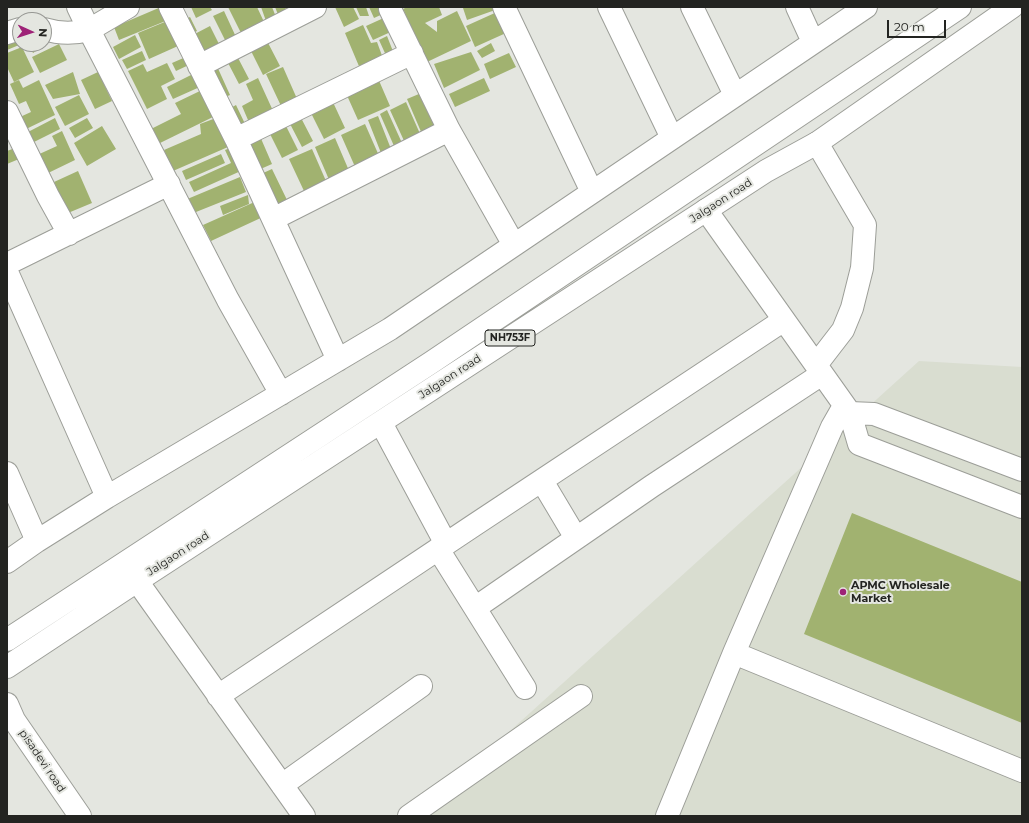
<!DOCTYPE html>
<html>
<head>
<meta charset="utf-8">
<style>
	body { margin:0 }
	#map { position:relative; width:1029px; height:823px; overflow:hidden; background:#e4e6e0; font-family:Montserrat,sans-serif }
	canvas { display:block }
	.frame { position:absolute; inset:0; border:8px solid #232421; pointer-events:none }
	.north { position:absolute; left:12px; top:12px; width:40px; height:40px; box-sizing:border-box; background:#e4e6e0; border:1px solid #979894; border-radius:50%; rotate:93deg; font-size:11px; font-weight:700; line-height:16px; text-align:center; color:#232421 }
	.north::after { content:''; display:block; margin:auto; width:14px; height:18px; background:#9e2277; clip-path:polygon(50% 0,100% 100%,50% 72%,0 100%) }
	.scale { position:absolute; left:887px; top:20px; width:59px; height:18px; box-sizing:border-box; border:2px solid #232421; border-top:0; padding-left:5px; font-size:12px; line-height:14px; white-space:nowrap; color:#232421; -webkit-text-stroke:3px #e4e6e0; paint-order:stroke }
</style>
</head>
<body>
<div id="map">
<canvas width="1029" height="823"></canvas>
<div class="frame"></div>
<div class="north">N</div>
<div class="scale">20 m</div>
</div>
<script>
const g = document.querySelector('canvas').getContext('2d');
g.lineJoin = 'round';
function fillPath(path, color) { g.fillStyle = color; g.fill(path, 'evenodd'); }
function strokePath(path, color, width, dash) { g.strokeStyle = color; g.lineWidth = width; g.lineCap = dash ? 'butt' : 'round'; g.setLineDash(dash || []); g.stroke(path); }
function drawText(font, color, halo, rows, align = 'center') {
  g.font = font + ' Montserrat,sans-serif'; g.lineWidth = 4; g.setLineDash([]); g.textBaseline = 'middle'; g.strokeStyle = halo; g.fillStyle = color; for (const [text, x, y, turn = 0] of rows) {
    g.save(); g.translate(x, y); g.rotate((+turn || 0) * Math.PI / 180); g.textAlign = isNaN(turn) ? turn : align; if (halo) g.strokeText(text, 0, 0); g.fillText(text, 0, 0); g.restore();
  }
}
fillPath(new Path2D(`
	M919,361L1022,367V816H416Z`), '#d9ddd0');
fillPath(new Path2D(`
	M161,7L168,20L119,40L114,27Z
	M191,7H210L212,10L196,18Z
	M228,7H257L265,24L242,35Z
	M261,7H272L276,17L266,21Z
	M275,7H285L288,13L279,17Z
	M335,7H353L359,19L344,27Z
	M356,7H366L369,16H360Z
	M369,7H382L385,13L374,18Z
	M407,7H439L442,15L425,23L437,32V21L457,11L471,41L427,62L403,9Z
	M466,7H497L498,9L467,20L463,8Z
	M224,11L236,37L226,42L213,16Z
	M497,12L506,33L475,47L466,26Z
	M388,16L395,30L373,40L366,26Z
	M190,17L197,31L189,35L182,21Z
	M167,21L178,46L149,59L138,33Z
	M363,25L371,43L377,42L384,61L361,71L345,33Z
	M210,26L221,48L200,58L189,37Z
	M14,35L19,45L7,50V38Z
	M135,35L141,47L119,59L113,47Z
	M387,36L396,59L389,62L379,40Z
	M44,38L47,44L33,53L28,44H44Z
	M266,39L280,66L263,75L249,47Z
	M491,43L495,51L482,58L477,51Z
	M59,44L67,60L40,73L32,57Z
	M22,47L34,72L14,82L7,67V53Z
	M142,51L146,60L127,69L122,60Z
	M471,52L480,70L444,88L434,64Z
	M509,53L516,67L490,79L484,64Z
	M188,56L193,63L176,71L172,63Z
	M237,56L249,79L239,84L227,61Z
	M167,63L175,79L161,86L167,99L147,109L128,71L143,64L147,72Z
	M216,64L230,95L218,100L204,69Z
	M283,67L298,101L282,108L266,74Z
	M73,72L80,94L53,99L45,85Z
	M98,72L112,101L95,109L81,80Z
	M195,73L202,86L173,99L167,87Z
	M377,76L390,106L358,120L345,91Z
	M258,78L274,113L251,127L242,106L253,100L246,84Z
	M484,78L490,91L455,107L449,94Z
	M19,80L23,88L39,80L55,115L22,131L20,117L31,112L26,101L19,104L10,84Z
	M202,90L215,116L158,144L151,129L181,114L175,103Z
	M426,91L441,126L422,134L407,99Z
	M79,95L89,114L65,126L55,107Z
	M331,98L345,128L324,139L309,109Z
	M406,102L421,136L405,143L390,110Z
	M236,105L247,128L236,133L225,111Z
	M387,110L402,143L394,146L380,114Z
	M299,114L313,141L302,147L288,120Z
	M378,116L391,149L381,153L368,120Z
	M55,118L60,129L34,142L28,132Z
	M87,118L93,128L75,138L69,128Z
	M216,118L228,147L173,171L164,150L201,134L200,124Z
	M283,120L298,150L282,158L267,128Z
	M365,124L380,158L356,169L341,135Z
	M102,126L116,149L87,166L74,143Z
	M62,131L75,160L44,175L35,156L57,146L52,136Z
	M259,134L272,164L256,171L242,141Z
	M335,138L350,173L330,182L315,147Z
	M233,147L243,170L194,192L189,182L231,163L225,150Z
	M15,148L19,159L7,164V151Z
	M312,149L326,181L304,191L289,159Z
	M221,154L225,163L186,180L182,171Z
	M272,169L288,202L272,210L261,174Z
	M78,171L92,203L68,213L54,182Z
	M240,177L246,192L191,214L185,200Z
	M248,195L249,204L223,215L220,206Z
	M259,200L265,216L211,241L203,225Z
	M852,513L1022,582V723L804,634Z`), '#a1b270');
const minor = new Path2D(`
	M78,7L89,30L128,7
	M170,7L236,139L338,360
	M504,7L592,192
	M609,7L672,138
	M692,7L735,95
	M797,7L813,42
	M390,9L449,130L514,245
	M44,29C60,34 73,34 89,30L228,300L281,394
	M7,33L20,29
	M199,66L315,7
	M7,112L48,196L69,234
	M236,139L412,53
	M706,210L850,413L859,444L1022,507
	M273,219L449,130
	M7,264L169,184
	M7,272L107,497
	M816,365L843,330L852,308L862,268L865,225L817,143
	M844,406L832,427L734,653L1022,771
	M850,413L874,414L1022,470
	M381,423L446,544
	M7,473L37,541
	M542,481L576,538
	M438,549L525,688
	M7,562L37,541L107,497L390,329L866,7
	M137,581L304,816
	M475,608L652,486L822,374
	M218,696C406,569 595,446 784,320
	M7,704L14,720L80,816
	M282,785L421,686
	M409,816L581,696
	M667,816L734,653`);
const highway = new Path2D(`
	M7,640L432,362L960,7
	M7,667L137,581L766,171L817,143L1012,7`);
strokePath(minor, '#9c9e98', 24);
strokePath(highway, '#9c9e98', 24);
strokePath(minor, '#fff', 22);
strokePath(highway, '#fff', 22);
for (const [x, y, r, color] of [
	[843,592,4,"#9e2277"]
]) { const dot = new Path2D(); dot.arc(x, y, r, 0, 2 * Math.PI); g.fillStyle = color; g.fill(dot); strokePath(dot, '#e4e6e0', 1.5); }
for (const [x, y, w] of [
	[510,338,50]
]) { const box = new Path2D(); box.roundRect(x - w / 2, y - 8, w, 16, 3); g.fillStyle = '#e4e6e0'; g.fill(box); strokePath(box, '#232421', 1); }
drawText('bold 10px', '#232421', null, [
	["NH753F",510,338]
]);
drawText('11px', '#232421', '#e4e6e0', [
	["Jalgaon road",721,201,-33],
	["Jalgaon road",450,377,-33],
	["Jalgaon road",178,554,-33],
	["pisadevi road",42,761,56]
]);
drawText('bold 11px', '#232421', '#e4e6e0', [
	["APMC Wholesale",851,586],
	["Market",851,599]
], 'left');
</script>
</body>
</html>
